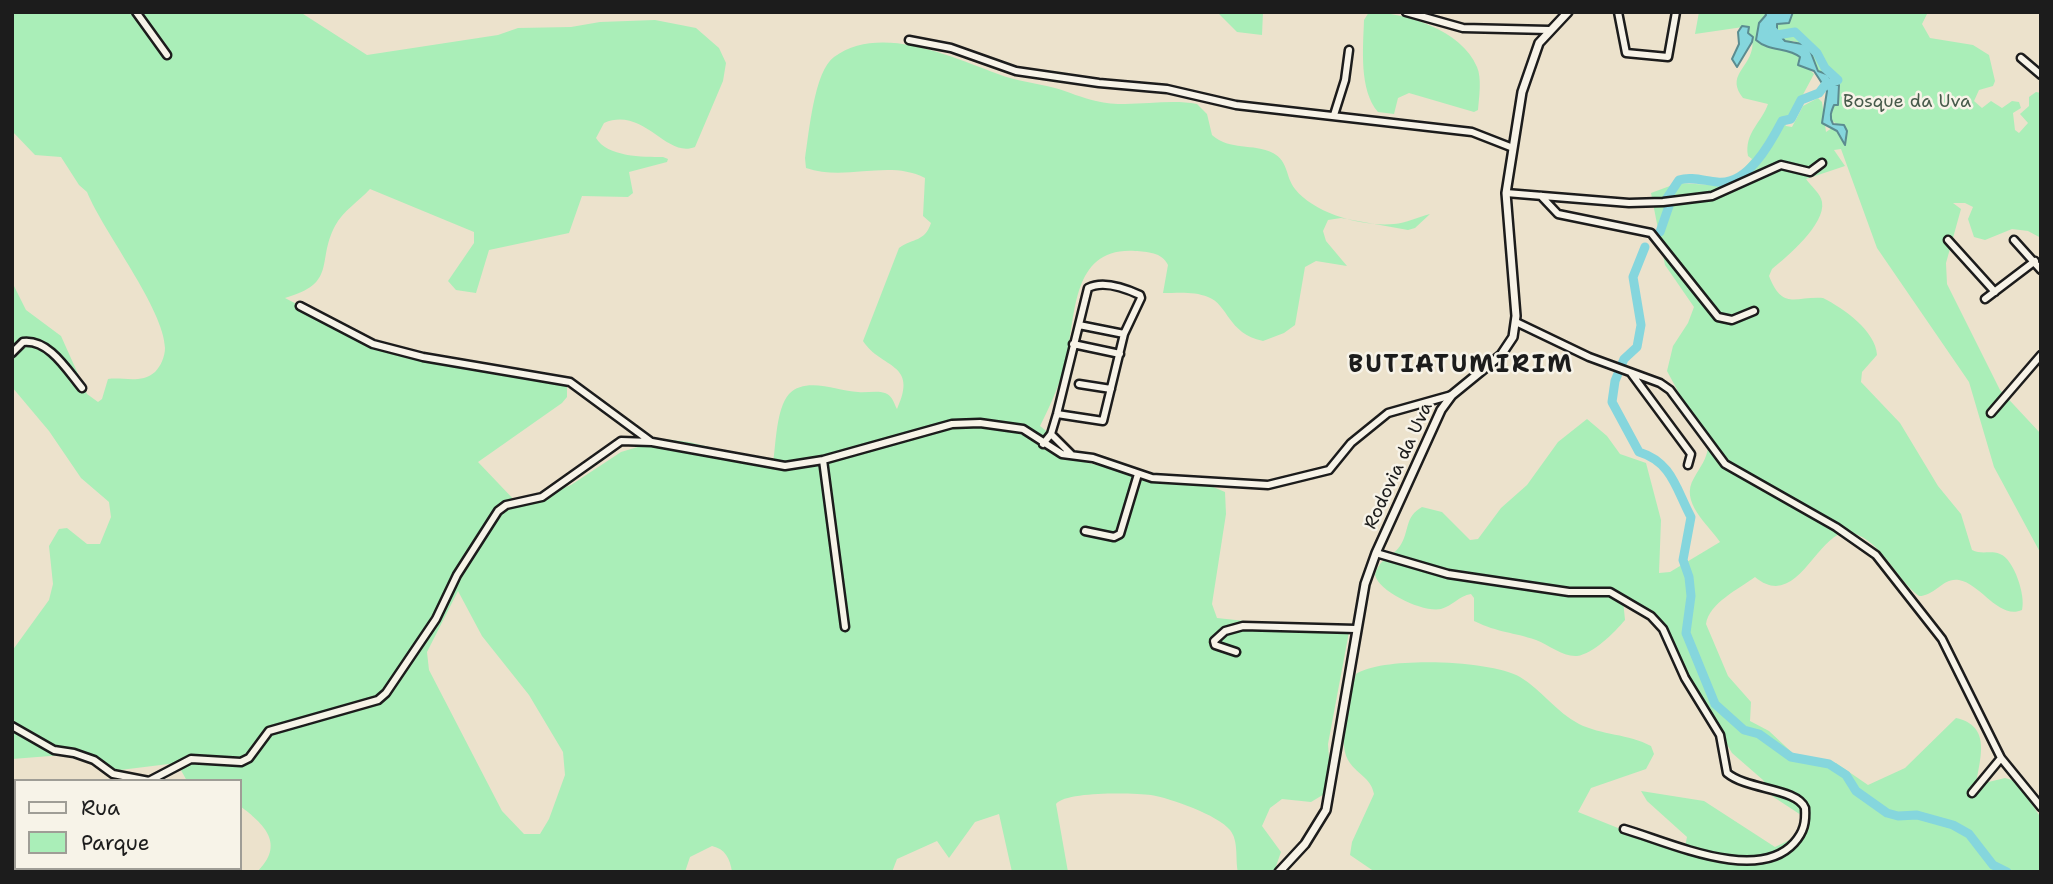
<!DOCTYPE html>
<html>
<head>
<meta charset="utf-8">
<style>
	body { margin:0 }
	#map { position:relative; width:2053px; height:884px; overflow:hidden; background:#ece2cc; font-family:"Shantell Sans",sans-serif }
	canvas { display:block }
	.frame { position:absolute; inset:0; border:14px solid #1c1c1c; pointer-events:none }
	.legend { position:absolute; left:14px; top:779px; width:228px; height:91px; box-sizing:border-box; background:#f7f3e8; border:2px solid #9f9d96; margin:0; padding:9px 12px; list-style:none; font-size:21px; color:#1c1c1c }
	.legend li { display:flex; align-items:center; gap:14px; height:35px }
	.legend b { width:35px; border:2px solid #9f9d96 }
</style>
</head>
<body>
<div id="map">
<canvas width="2053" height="884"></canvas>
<div class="frame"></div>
<ul class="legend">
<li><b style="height:9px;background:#f7f3e8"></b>Rua</li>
<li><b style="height:19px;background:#aaeeb8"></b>Parque</li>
</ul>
</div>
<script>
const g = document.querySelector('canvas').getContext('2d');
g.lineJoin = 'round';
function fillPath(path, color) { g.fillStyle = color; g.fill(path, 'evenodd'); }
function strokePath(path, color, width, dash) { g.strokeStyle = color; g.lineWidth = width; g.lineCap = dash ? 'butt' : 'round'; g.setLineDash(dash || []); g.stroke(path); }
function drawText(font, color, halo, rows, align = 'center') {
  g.font = font + ' "Shantell Sans",sans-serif'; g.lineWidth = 5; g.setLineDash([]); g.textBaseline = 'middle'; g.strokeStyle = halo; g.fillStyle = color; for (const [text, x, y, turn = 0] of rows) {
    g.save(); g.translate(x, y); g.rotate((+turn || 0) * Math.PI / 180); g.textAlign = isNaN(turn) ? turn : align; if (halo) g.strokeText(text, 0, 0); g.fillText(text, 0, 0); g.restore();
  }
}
fillPath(new Path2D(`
	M12,12H300L367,55L498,35L518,28L571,27L600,22L655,20L696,28L719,48L726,63L723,81L695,147C666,159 644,106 604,123L596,138C607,157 643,157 663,157L668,159L667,162L629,172L633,193L628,197L582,196L569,233L489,250L476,293L456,290L448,281L474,243V232L370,189C359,201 343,211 335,226C316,262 338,283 285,298L377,346L567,386V397L562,403L478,462L519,505L571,485L621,452L664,439L689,442L773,463C776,444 776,409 789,394C806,376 838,391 858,392C867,393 877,390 885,393C893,396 894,404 897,409C919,362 881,369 863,341L899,248C913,238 925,242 931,223L923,216L925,178C888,159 846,182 806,168L805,158C809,134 814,71 834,57C880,23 952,57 998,74C1016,81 1036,83 1055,88C1069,92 1082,98 1096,101C1129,109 1164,98 1197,104L1207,114L1212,135C1230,151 1253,143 1273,153C1289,162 1285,176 1295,189C1315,214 1363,227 1394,224C1406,223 1418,217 1430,214L1415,228L1408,230L1341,218L1328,220L1323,231L1326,241L1347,266L1316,261L1305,267L1295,325L1284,333L1263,341C1227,333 1229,305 1208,297C1194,291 1177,293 1163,293L1168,265C1162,252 1147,252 1135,251C1073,247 1076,311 1067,355C1062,380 1051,404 1040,426L1085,462L1116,470L1148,473L1211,486L1225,492L1226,514L1212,604L1217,618L1349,632L1328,744L1330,771L1326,793L1311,802L1282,799L1270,808L1262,826L1281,852L1274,872H1238C1235,859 1239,841 1230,830C1218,815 1170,798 1151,795C1134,793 1066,791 1056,804L1068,872H1012L999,814L975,822L949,858L937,841L897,859L892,872H732C730,858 725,849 712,846L690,857L685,872H257C286,844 264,824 240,806V781H187L177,763L120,770L63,755L12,759V651L49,600L53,584L49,546L59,529L67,528L87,544H100L111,517L109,502L81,478L49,431L12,387V282L26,310L61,336L87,394L98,402L102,399L108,379C124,377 141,384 155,372C161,366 165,356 165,348C164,309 104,233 87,192L79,185L61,157L35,155L12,131ZM458,591L482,636L529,695L563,752L565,775L549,819L540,834H524L502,811L429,670L427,652Z
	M1217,12H1263L1262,35L1237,32Z
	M1369,12C1404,12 1462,30 1477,67C1482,78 1479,98 1478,110L1474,112L1409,93L1398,98L1394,114L1378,112C1359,90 1363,49 1364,20Z
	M1699,12H1928L1922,24L1930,38L1973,45L1989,55L1995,81L1993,86L1979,90L1974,101L1982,108L1991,101L2002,108L2012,101L2019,102L2021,108L2013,113L2015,130L2019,133L2028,123L2020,114L2029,106V97L2036,92L2041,93V238L2028,231L2012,229L1985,240L1974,237L1968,219L1973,207L1965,203H1953L1961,209L1946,263L1947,284L2000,390L2041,434V554L1994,467L1969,382L1877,248L1841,149L1834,150L1845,166L1806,179C1811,186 1821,194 1822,202C1826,224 1787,257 1772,269L1769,276C1783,311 1795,296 1823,298C1843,308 1876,331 1877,355L1862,372L1861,382L1900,423L1938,486L1961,514L1972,550C1982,555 1990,550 2000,554C2014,559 2026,596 2022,610C1999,620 1981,584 1959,580C1943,577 1935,596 1919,596C1895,578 1882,541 1852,533C1819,524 1799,614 1755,577C1739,589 1709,603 1706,624L1728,676L1751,702L1750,721L1769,731L1800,760L1836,763L1868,785L1905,768L1956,718C1992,726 1980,758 1976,785L2005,778L2012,780L2023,791L2041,818V872H1375L1350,855L1352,842L1374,794C1371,777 1356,774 1348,760C1337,740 1350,695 1356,674C1383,656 1492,660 1520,677C1542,690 1556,712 1579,724C1601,735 1629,734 1651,746L1654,754L1646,769L1591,788L1578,812L1673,850L1685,847L1687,837L1647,801L1641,791L1704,801L1775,847L1802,834L1801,815L1772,796L1763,780L1732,753L1682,669L1667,628L1623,600L1625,620C1615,632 1593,654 1577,656C1563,657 1549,645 1536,640C1513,632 1499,633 1474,621V598L1471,594C1459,596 1452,606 1441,609C1424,613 1379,592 1375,575C1379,558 1391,559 1400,546C1410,531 1404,517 1422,507L1442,512L1470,540L1478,539L1501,508L1527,485L1558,442L1587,419L1607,436L1620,454L1646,463L1661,520L1659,573L1670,572L1720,542C1708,524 1679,502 1694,478C1700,467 1707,459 1708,447L1667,371L1673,346L1688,323L1694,307L1665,265L1651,193L1678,183L1711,185L1737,177L1752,159L1748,156C1744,133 1762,122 1768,104L1743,98C1726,76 1748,69 1752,49C1753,45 1752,41 1753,37L1743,27L1695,34ZM1794,41L1810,50L1818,71L1829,75L1830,84L1840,87L1838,105H1834L1830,120L1839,125L1845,138L1832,128L1826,132L1822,102L1818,98L1803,106L1792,127L1786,126L1784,122L1791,117L1814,74L1800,61V57L1789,51V42Z`), '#aaeeb8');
const water = new Path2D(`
	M1765,12H1793L1789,23L1777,24V32L1785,41L1808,45L1818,71L1829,75L1832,85H1839L1838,105H1834C1831,112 1829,117 1833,124L1844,125L1847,131L1845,145L1837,131L1822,123L1827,91L1814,71L1798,65L1800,57C1788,47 1769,52 1756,40L1759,23L1766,15Z
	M1742,26L1749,27L1748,33L1753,37L1752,42L1737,67L1732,59L1739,44L1738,32Z`);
fillPath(water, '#85d6dd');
strokePath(water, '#5b8c90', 2);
strokePath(new Path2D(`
	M1660,232L1669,206L1667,198L1679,180C1691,176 1705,181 1717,182C1747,186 1770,144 1782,121L1791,119L1801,100L1819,93L1825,85L1838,80L1825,68L1817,53L1795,32L1777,35L1773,31
	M1645,247L1633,277L1641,325L1637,347L1624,359L1615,381L1612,402L1639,452C1672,462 1676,489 1691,517L1683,560L1689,577L1691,596L1686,633L1715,704L1744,730L1759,734L1791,757L1829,764L1846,775L1856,791L1887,813L1898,816L1917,815L1953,825L1969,834L1993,865L2007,872`), '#85d6dd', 9);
const minor = new Path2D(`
	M136,12L167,55
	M1406,12L1463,28L1549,30
	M1618,12L1626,53L1668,57L1676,12
	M909,40L951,48L1016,71L1099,83L1167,89L1236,105L1472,132L1513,148
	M2021,58L2041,75
	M1334,115L1345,80L1349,50
	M1506,193L1629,203L1663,202L1712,196L1781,165L1810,172L1822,163
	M1541,196L1558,214L1651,233L1718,317L1732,320L1754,311
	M1948,240L1995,292
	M2014,240L2041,270
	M1985,299L2035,261
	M300,306L373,344L423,357L570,382L650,441
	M1516,322L1589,357L1660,383L1670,390L1725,464L1836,527L1876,555L1942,639L2001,758L2041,807
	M1079,325L1124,334
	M1073,344L1120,354
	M12,353L23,342C49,339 67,370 82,388
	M1631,373L1691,454L1688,465
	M1079,384L1111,389
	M1991,413L2041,355
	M1051,434L1072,455
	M1043,444L1051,434L1057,414L1088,288C1103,280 1125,288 1140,295L1141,298L1124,334L1103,421L1057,414
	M823,460L845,627
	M1085,531L1114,537L1120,534L1138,474
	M1376,553L1448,574L1569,592H1610L1651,616L1663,629L1685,678L1720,735L1727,773C1747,790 1797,788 1805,808C1806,822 1804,832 1794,843C1757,884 1669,842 1624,829
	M1236,652L1215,645L1214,641L1225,631L1243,626L1356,629
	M12,726L54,750L74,753L94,760L113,774L149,781L191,759L241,762L249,758L269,731L378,700L386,693L436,619L457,575L498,511L506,505L542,497L621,441L652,442L785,466L823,460L952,424L980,423L1023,429L1062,454L1093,458L1152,478L1268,485L1329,470L1351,443L1388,413L1452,395
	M1972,793L2001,758`);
const tertiary = new Path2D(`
	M1279,872L1305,844L1326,810L1365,584L1376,553L1441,410L1452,395L1501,355L1513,337L1516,316L1506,193L1522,92L1539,43L1568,12`);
strokePath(minor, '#1c1c1c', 11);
strokePath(tertiary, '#1c1c1c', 12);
strokePath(minor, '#f7f3e8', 6);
strokePath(tertiary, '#f7f3e8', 7);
drawText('18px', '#475b4b', '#f7f3e8', [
	["Bosque da Uva",1907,102]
]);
drawText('18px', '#1c1c1c', '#f7f3e8', [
	["Rodovia da Uva",1399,466,-65]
]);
g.letterSpacing = '2px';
drawText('bold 24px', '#1c1c1c', '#f7f3e8', [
	["BUTIATUMIRIM",1461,366]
]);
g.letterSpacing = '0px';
</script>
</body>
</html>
